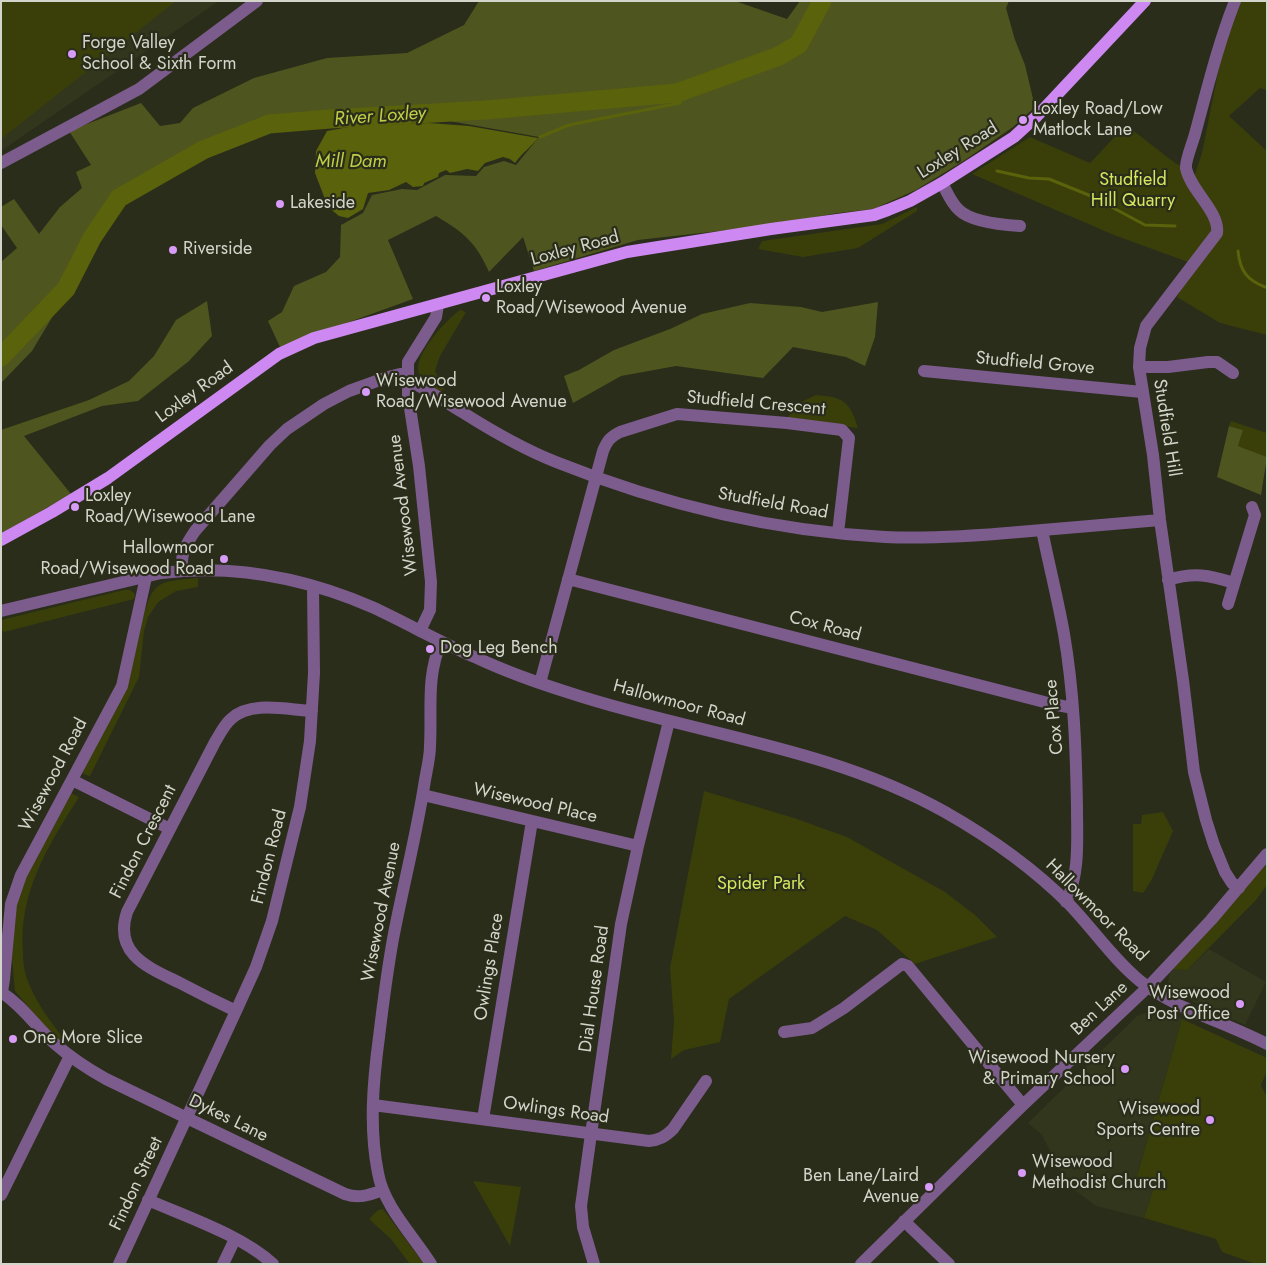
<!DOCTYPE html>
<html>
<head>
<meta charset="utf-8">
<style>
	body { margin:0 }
	#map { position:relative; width:1268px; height:1265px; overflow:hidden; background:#2a2d1a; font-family:Jost,sans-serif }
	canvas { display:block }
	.frame { position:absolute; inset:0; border:2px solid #d3d5ca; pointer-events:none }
</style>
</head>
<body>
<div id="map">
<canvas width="1268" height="1265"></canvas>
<div class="frame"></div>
</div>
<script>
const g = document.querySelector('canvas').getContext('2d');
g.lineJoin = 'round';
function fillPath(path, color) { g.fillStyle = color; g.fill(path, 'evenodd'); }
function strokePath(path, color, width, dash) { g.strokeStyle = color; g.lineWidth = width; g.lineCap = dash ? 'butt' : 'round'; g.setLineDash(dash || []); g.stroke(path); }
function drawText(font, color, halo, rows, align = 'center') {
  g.font = font + ' Jost,sans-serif'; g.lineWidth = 4.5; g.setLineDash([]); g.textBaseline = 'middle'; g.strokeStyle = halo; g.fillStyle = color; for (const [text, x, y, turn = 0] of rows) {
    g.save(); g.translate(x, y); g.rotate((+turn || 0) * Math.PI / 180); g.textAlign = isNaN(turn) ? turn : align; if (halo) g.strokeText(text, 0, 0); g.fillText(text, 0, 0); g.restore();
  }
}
fillPath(new Path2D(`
	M1,1H219L1,151Z
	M1209,949L1266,982L1245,1025L1177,994L1168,983L1170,969L1187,970Z
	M1152,1010H1161L1182,1019L1137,1175L1156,1181L1144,1218L1096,1206L1067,1184L1042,1135L1028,1123L1137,1016Z`), '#32361d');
fillPath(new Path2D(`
	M1,1H176L1,139Z
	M1240,1H1267V90L1260,88L1229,116L1267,151V335L1220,323L1177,297L1182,287L1223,232L1222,222L1194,177L1202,153L1222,53Z
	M1126,125L1175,163L1183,167L1209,216L1212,229L1208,237L1188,262L1114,235L972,174L1030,137L1090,163Z
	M917,207V211L858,248L803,257L758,249L762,241L882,224Z
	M460,310L466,312L440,356L435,371L444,389L440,392C432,387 422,383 419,374C412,356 446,320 460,310Z
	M816,395C844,397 850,402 858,428L787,418L801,402Z
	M1231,421L1267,433V457L1238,446L1243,430L1229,426Z
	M198,578V587L176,591L158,602L148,617L144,631L139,677L90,776L83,774L84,765L142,622C153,580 157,582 198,578Z
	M124,590H130L135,594L134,599L4,632L1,629V620Z
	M704,791L794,818L847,837L945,892L975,915L997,937L915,964L877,930L845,916L729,999L720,1042L684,1050L671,1059L674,1021L670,968Z
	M71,793L79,797C48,846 18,893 23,953C23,964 25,976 30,986C38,1006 53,1024 65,1041H59L41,1022L15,991L12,958L14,914L23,880Z
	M1163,812L1173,831L1151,881L1143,893L1133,891V824H1141L1142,815Z
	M1267,861V885L1256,900L1187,970L1170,969Z
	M1182,1019L1267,1058V1071L1261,1085L1267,1097V1264H1256L1222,1252L1216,1239L1144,1218L1156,1181L1137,1176Z
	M473,1181L521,1187L510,1246Z
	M383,1209L424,1264H410L391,1239L369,1219L378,1210Z`), '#3a3f0a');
fillPath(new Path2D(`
	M479,1H735L787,19L800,1H1009L1006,8L1015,40L1025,65L1035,107L1013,127L965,160L916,190L873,209L838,213L765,226L638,240L534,271L523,237L489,272C476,242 463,232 436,216L388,240L413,299L280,347L268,321L282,312L294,286L326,272L340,257L341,225L363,213L372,195L402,189L417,190L445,175L476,176L484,167L504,161L516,165L539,137L427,117L338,122L302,130L273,126L198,152L163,170L94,232L76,263L66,294L32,351L1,383V262L17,248L1,225V207L14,199L39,234L60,207L82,188L76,172L91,165L69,131L141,103L160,126L180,123L193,108L254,78L327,58L407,53L464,25Z
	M207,301L212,336L189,361L138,401L102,406L24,436L71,494L1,534V430L89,400L129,381L154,356L176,320Z
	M878,302L875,337L865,366L846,357L793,347L763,378L676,366L621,376L573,403L564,376L579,370L614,350L670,329L702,314L750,303L801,307L822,312Z
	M1229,426L1243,430L1238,446L1267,457L1261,495L1217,477Z`), '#4f551e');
fillPath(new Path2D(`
	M429,123L469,126L538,138C531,147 522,153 515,163L510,159L503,157L485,163L478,171L467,169L450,173L446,170L439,173L438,177L424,183L423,186L413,187L406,182L389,190L368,193L363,209L348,218L339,216L328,207L315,173L316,151L327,131L354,126Z`), '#5a620b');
strokePath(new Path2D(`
	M325,119L326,127
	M540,137L569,125L680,103L677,93
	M997,171L1029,178L1049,179L1091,196L1145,225L1175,226
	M1238,251C1240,271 1247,280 1265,287`), '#5a620b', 3);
strokePath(new Path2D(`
	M1,357L66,289L92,238L119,198L203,150L269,124L330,119L486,110L677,93L779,56L799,44L822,1`), '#5a620b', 19);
strokePath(new Path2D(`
	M1235,1C1218,44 1207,90 1195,134C1193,142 1185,161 1186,168C1190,190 1220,212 1217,233L1146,326L1140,348L1139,367L1153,455L1160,520L1183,680L1194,772L1206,820L1214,845L1225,872L1232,883L1239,888
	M1,163L139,89L257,1
	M942,183C947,192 951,203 959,210C971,222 1004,225 1020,226
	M1139,367H1168L1208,362H1217L1233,373
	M924,371L1142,392
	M408,381C428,389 444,401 462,412C492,431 523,449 556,462C661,504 772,531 885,537C930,539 974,536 1019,532C1066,528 1113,524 1160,520
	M1042,530C1049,565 1058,600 1064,634C1074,692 1076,750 1077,808C1077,839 1080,874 1066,902
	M182,570C181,552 185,546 195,531L270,445L287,429L324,404L349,391L388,377L400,374H408
	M568,579L1052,704L1073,708
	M1168,580C1194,572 1209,575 1234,583
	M1228,604L1255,515L1252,507
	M1,611L161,573C234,564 305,578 372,607C407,623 441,643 477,658C507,672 538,683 570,693C694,734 830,747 945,812C989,837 1033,868 1069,904C1093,929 1113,959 1140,981C1177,1010 1225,1022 1267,1044
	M420,631L430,610L431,582L419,466L408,395V362L436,317L438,305
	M540,683L603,451C607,441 610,437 620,432L677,414L787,423L842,430L849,438L838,533
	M72,780L170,829
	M423,795L638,846
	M1,992C23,1006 36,1027 54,1043C70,1057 88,1069 106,1079L345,1194C359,1199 369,1195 383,1190
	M2,992L4,979L11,904L21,875L122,686L146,577
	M236,1011C217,1002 199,993 180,983C150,968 113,955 127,912L215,742C220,734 224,725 231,719C251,700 288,710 312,711
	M784,1032L812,1028L844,1008L902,964L908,966L1023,1105
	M373,1105L649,1141C659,1140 665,1137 673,1129L706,1081
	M483,1119L532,821
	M1,1195L70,1056
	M148,1200C187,1217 241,1235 273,1264
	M904,1221L949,1264
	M119,1264L236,1011L256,967L272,921L300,807L310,741L314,673L313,586
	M223,1264L235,1239
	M431,1264C413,1235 384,1207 378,1173C369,1128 373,1082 379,1037C383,1004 387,972 393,939C403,886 417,833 425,780C427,769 430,757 430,746C432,708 426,678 441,642
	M594,1264L583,1227L581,1206L591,1134L621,924L638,846L669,721
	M861,1264L1023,1105L1148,987L1211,920L1267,854`), '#7c5c8d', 12);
strokePath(new Path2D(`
	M1,540L52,512L108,478L279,354L314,338L627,252L771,229L874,215L888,210L910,201L942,183L1014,137L1037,116L1145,1`), '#cd89f1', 12);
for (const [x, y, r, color] of [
	[72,54,5,"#d89bf8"],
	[1023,120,5,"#d89bf8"],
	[280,204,5,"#d89bf8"],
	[173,250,5,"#d89bf8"],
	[486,298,5,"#d89bf8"],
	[366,392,5,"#d89bf8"],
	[75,507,5,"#d89bf8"],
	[224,559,5,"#d89bf8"],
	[430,649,5,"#d89bf8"],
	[1240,1004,5,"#d89bf8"],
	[13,1039,5,"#d89bf8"],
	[1125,1069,5,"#d89bf8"],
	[1210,1120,5,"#d89bf8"],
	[1022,1173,5,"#d89bf8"],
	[929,1187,5,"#d89bf8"]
]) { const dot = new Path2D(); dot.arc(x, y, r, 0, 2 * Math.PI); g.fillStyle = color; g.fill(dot); strokePath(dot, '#2a2d1a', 2); }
drawText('18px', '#d3d5ca', '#2a2d1a', [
	["Forge Valley",82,44],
	["School & Sixth Form",82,65],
	["Loxley Road/Low",1033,110],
	["Matlock Lane",1033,131],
	["Lakeside",290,204],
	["Riverside",183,250],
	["Loxley",496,288],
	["Road/Wisewood Avenue",496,309],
	["Wisewood",376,382],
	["Road/Wisewood Avenue",376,403],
	["Loxley",85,497],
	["Road/Wisewood Lane",85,518],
	["Hallowmoor",214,549,"right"],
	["Road/Wisewood Road",214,570,"right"],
	["Dog Leg Bench",440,649],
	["Wisewood",1230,994,"right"],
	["Post Office",1230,1015,"right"],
	["One More Slice",23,1039],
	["Wisewood Nursery",1115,1059,"right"],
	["& Primary School",1115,1080,"right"],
	["Wisewood",1200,1110,"right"],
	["Sports Centre",1200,1131,"right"],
	["Wisewood",1032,1163],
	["Methodist Church",1032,1184],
	["Ben Lane/Laird",919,1177,"right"],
	["Avenue",919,1198,"right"]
], 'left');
drawText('18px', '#d3d5ca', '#2a2d1a', [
	["Loxley Road",958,151,-32],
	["Loxley Road",575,249,-15],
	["Studfield Grove",1035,364,5],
	["Loxley Road",195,393,-36],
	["Studfield Crescent",756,404,5],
	["Studfield Hill",1166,428,81],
	["Studfield Road",773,504,10],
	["Wisewood Avenue",404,505,-97],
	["Cox Road",825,627,15],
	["Hallowmoor Road",679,704,15],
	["Cox Place",1055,717,-95],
	["Wisewood Road",54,775,-62],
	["Wisewood Place",535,804,13],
	["Findon Crescent",144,842,-63],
	["Findon Road",270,857,-76],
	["Hallowmoor Road",1096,911,45],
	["Wisewood Avenue",382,912,-79],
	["Owlings Place",490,967,-81],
	["Dial House Road",595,989,-82],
	["Ben Lane",1100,1009,-43],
	["Owlings Road",556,1111,8],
	["Dykes Lane",228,1119,26],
	["Findon Street",137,1184,-65]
]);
drawText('18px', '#d6e65f', '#2a2d1a', [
	["Studfield",1133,181],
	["Hill Quarry",1133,202],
	["Spider Park",761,885]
]);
drawText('italic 19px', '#c1cf46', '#2a2d1a', [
	["River Loxley",380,117,-4],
	["Mill Dam",351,162]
]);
</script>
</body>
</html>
